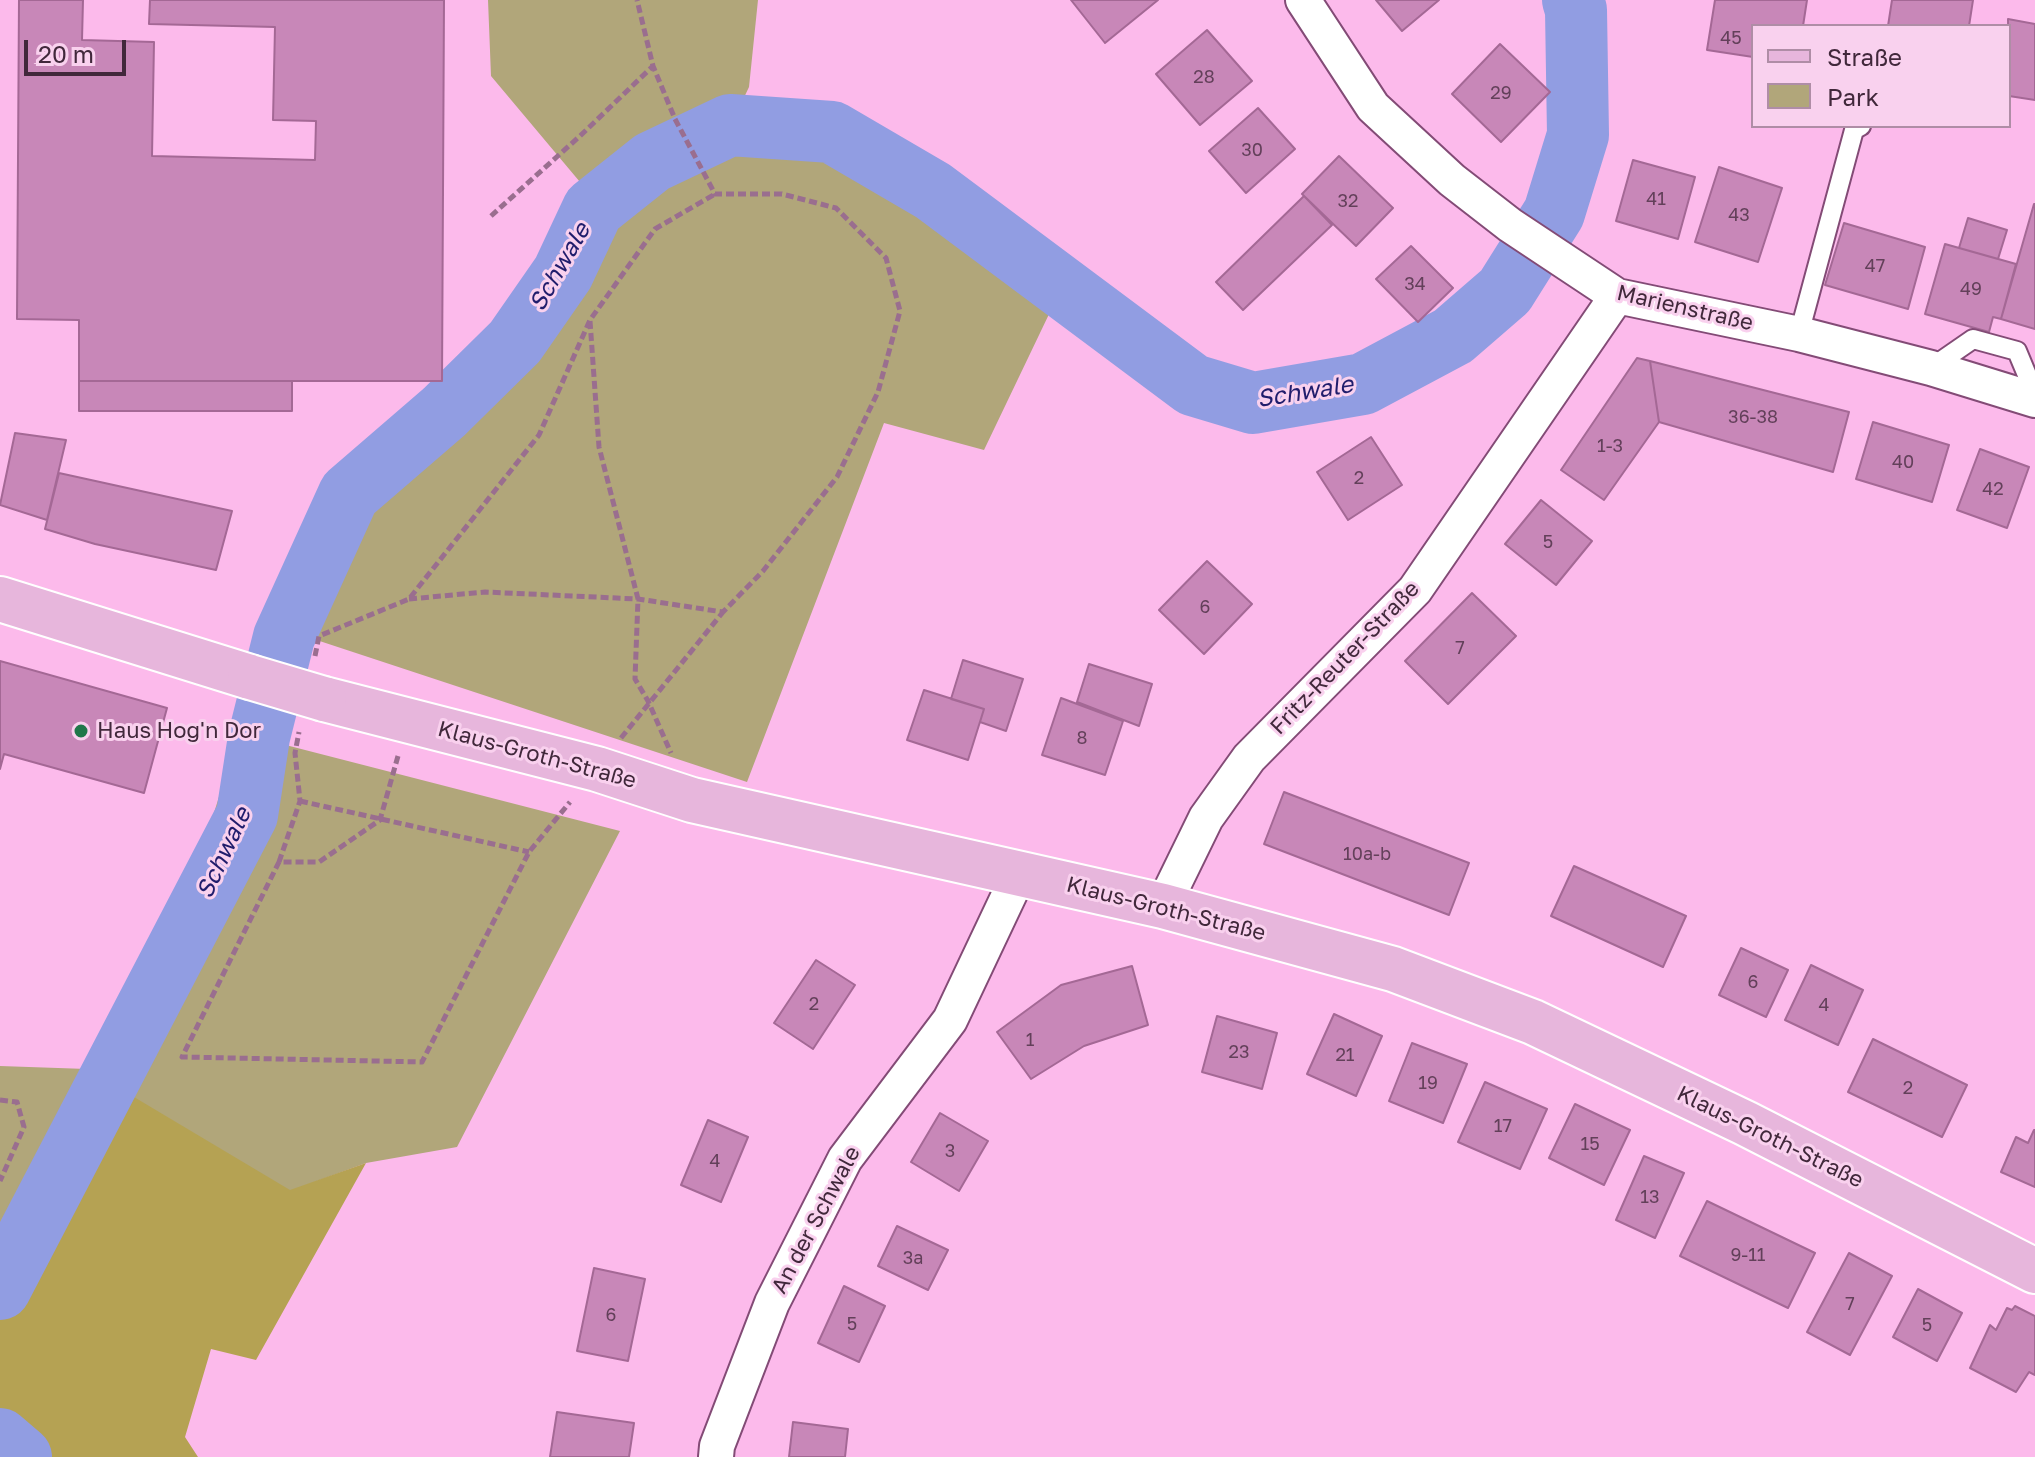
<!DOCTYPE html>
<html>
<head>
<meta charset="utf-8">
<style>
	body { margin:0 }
	#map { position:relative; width:2035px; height:1457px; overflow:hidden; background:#fcbaeb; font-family:"Golos Text",sans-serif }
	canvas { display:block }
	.legend { position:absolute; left:1751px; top:24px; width:260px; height:104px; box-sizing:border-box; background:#f9d1ee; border:2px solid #af8da6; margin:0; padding:10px 14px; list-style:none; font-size:24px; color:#41283b }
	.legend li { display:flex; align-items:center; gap:16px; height:40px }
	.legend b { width:40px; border:2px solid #af8da6 }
	.scale { position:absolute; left:24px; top:40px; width:102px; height:36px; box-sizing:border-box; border:4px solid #41283b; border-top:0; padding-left:10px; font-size:24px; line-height:28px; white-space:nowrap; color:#41283b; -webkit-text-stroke:6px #f9d1ee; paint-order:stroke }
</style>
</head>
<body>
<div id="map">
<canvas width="2035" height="1457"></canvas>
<ul class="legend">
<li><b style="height:10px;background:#e7b6dc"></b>Straße</li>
<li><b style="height:22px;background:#b1a67a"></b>Park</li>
</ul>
<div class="scale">20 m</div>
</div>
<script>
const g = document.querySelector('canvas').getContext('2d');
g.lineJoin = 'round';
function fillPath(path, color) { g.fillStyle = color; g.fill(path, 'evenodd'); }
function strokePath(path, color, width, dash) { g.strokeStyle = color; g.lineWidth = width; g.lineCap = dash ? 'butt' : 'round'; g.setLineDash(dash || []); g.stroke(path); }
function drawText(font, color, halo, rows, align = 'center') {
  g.font = font + ' "Golos Text",sans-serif'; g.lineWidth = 6; g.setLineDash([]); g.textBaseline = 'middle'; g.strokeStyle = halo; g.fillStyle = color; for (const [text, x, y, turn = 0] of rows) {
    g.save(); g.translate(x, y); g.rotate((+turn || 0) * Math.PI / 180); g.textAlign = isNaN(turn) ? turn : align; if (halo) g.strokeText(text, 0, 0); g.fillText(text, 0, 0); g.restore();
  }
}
fillPath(new Path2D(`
	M488,0H758L749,87L731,125L832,132L933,191L1062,287L984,450L884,423L747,782L268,624L346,470L445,398L512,331L585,188L491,76Z
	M239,733L620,831L457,1147L366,1163L290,1191L87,1070L0,1266V1066L87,1069L202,851Z`), '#b1a67a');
fillPath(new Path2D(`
	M87,1069L290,1190L366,1163L256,1360L211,1349L185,1437L198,1457H8L0,1451V1266Z`), '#b5a253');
strokePath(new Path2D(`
	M0,1289L247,815L259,737L284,637L349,494L444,412L515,342L563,273L593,209L652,162L730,125L832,132L933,191L1193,385L1253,403L1363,384L1453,336L1505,291L1554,213L1578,135L1576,10L1573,0
	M0,1439L21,1457`), '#919de2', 62);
const building = new Path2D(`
	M19,0H83L82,40L154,42L152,156L315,160L316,121L273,120L275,27L149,24L150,0H444L442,381H79V320L17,319Z
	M1071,0H1158L1105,43Z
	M1376,0H1439L1402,31Z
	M1715,0H1807L1803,26H1753V57L1707,50Z
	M1892,0H1973L1969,26H1888Z
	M2008,19L2035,24V100L2009,96Z
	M1207,30L1252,81L1200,125L1156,74Z
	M1500,44L1550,92L1501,142L1452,94Z
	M1258,108L1295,149L1246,193L1209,151Z
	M1339,156L1393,208L1356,246L1302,194Z
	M1633,160L1695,177L1678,239L1616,221Z
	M1719,167L1782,188L1758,262L1695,242Z
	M1304,196L1332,225L1243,310L1216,282Z
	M2034,204H2035V329L2001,319Z
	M1968,218L2007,230L1998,259L1959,248Z
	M1844,223L1925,247L1908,309L1825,285Z
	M1945,244L2016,264L2001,319L1993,317L1989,332L1925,314Z
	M1411,246L1453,288L1418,322L1376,279Z
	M1637,358L1650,361L1659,422L1604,500L1561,470Z
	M1650,361L1849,412L1833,472L1659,422Z
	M79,381H292V411H79Z
	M1873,422L1949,445L1932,502L1856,479Z
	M15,433L66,440L47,520L0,505Z
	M1371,437L1402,485L1348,520L1317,472Z
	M1980,449L2029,467L2007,528L1957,510Z
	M59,473L232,511L216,570L95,544L45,529Z
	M1541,500L1592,541L1556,585L1505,544Z
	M1207,561L1252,604L1204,654L1159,610Z
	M1472,593L1516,636L1448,704L1405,661Z
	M963,660L1023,679L1006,731L980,722L984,709L951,699Z
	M0,661L167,708L144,793L4,754L0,769Z
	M1089,664L1152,684L1139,726L1077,702Z
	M924,690L984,709L968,760L907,740Z
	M1061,698L1123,721L1105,775L1042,755Z
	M1284,792L1469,863L1449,915L1264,844Z
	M1574,866L1686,916L1663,967L1551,916Z
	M1741,948L1788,970L1766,1017L1719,995Z
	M816,960L855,985L813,1049L774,1023Z
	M1811,965L1863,990L1838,1045L1785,1020Z
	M1132,966L1148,1025L1084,1046L1031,1079L997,1032L1061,985Z
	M1334,1014L1382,1036L1356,1096L1307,1074Z
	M1217,1016L1277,1033L1262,1089L1202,1072Z
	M1873,1039L1967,1085L1942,1137L1848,1092Z
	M1412,1043L1467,1064L1443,1123L1389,1101Z
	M1485,1082L1547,1109L1520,1169L1458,1142Z
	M1575,1104L1630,1130L1604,1185L1549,1158Z
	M940,1113L988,1141L959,1191L911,1162Z
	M708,1120L748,1137L721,1202L681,1185Z
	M2034,1130H2035V1187L2001,1172L2016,1137L2028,1143Z
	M1644,1156L1684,1173L1655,1238L1616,1220Z
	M1707,1201L1815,1253L1788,1308L1680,1256Z
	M897,1226L948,1250L928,1290L878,1266Z
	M1849,1253L1892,1276L1850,1355L1807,1332Z
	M594,1268L645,1279L628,1361L577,1351Z
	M844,1286L885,1306L859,1362L818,1343Z
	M1918,1289L1962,1313L1937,1361L1893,1337Z
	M2015,1306L2035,1316V1375L2029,1372L2016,1392L1970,1368L1990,1325L1996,1330L2007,1308L2012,1310Z
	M557,1412L634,1423L629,1457H550Z
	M793,1422L848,1429L845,1457H789Z`);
fillPath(building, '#c887b8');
strokePath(building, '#a46895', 2);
const lane = new Path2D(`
	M1799,334L1854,130L1861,126
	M1931,368L1973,339L2017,351L2035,394`);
const street = new Path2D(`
	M1303,0L1373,107L1452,180L1510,225L1617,296L1799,334L1931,368L2035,400
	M1163,906L1206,818L1249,758L1415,590L1617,296
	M716,1457L717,1446L772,1303L845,1159L950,1020L1019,874`);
const primary = new Path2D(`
	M0,599L250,677
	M324,699L597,769L692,800L1163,906L1393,969L1533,1022L1745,1123L2035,1271`);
strokePath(lane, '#834b76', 22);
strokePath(street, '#834b76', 38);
strokePath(primary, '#fff', 48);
strokePath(new Path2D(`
	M491,216L580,136L653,66
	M590,321L599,447L638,599L635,679L648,701L671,753
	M409,599L485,592L638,599L723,612L763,571L837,477L878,392L900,311L886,258L836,208L782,194H715L675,119L653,66L637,0
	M315,656L319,636L409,599L539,435L590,320L655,229L715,194
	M621,738L723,612
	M398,756L380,820L319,862H279L182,1057L422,1062L529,852L570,802
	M300,801L529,852
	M279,862L300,801L295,753L299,732
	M0,1100L17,1102L24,1127L0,1181`), '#9a6e8f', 5, [8, 4]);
strokePath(lane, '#fff', 18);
strokePath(street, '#fff', 34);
strokePath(primary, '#e7b6dc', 44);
const primaryBridge = new Path2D(`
	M250,677L324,699`);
strokePath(primaryBridge, '#fff', 48, []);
strokePath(primaryBridge, '#e7b6dc', 44);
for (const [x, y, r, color] of [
	[81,731,8,"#20774a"]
]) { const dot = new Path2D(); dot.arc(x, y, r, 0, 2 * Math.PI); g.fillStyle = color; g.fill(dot); strokePath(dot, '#f9d1ee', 3); }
drawText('18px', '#63405a', null, [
	["45",1731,38],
	["28",1204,77],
	["29",1501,93],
	["30",1252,150],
	["41",1656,199],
	["32",1348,201],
	["43",1739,215],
	["47",1875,266],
	["34",1415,284],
	["49",1971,289],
	["36-38",1753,417],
	["1-3",1610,446],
	["40",1903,462],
	["2",1359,478],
	["42",1993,489],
	["5",1548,542],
	["6",1205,607],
	["7",1460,648],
	["8",1082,738],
	["10a-b",1367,854],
	["6",1753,982],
	["2",814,1004],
	["4",1824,1005],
	["1",1030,1040],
	["23",1239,1052],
	["21",1345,1055],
	["19",1428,1083],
	["2",1908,1088],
	["17",1503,1126],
	["15",1590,1144],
	["3",950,1151],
	["4",715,1161],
	["13",1650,1197],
	["9-11",1748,1255],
	["3a",913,1258],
	["7",1850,1304],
	["6",611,1315],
	["5",852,1324],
	["5",1927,1325]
]);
drawText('22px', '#41283b', '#f9d1ee', [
	["Marienstraße",1685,308,13],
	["Fritz-Reuter-Straße",1345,658,-46],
	["Klaus-Groth-Straße",537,755,15],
	["Klaus-Groth-Straße",1166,909,14],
	["Klaus-Groth-Straße",1770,1137,26],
	["An der Schwale",816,1220,-62]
]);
drawText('22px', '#41283b', '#f9d1ee', [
	["Haus Hog'n Dor",97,731]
], 'left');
drawText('italic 24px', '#201d6c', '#f9d1ee', [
	["Schwale",560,267,-60],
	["Schwale",1305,392,-9],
	["Schwale",224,853,-65]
]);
</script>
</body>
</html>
